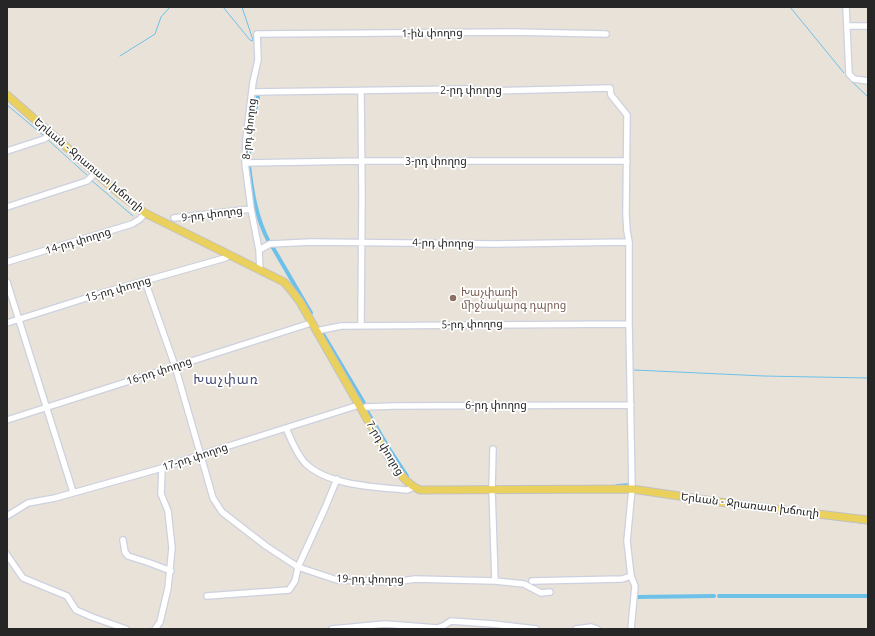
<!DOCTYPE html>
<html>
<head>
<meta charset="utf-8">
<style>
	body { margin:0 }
	#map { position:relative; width:875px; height:636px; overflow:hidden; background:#e9e2d8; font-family:Ubuntu,sans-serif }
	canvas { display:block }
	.frame { position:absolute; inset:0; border:8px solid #262626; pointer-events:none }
</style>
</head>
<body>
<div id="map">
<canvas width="875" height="636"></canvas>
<div class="frame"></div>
</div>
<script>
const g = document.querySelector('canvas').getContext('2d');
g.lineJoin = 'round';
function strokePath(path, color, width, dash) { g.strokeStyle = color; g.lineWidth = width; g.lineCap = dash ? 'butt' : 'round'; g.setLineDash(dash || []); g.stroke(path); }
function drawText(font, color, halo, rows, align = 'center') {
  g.font = font + ' Ubuntu,"Noto Sans Armenian",sans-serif'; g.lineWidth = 3.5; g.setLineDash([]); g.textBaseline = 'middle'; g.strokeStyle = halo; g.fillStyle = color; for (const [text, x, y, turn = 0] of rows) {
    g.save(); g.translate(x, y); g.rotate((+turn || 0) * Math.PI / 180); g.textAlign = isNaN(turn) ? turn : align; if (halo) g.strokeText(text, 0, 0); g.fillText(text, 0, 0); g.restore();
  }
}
strokePath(new Path2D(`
	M223,7L250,40L253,41
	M242,7L253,40
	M790,7L844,73
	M120,56L155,34L161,17L170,7
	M847,77L868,97
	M7,105L43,135
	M47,139L88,176
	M91,180L133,216
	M634,370L764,376L868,378
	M845,521L868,524`), '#6dc1e9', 1);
strokePath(new Path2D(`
	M249,159C249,145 249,130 253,117C255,109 258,103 258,94
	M249,165C252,191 256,218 269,242
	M272,246L311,313
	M323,334L364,403
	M367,411L388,447L407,476
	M617,486L629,485
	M719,596H868
	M636,597L714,596`), '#6dc1e9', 4);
const minor = new Path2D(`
	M846,7L849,74L854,79L868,81
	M848,26H868
	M361,91L362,196L361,326
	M252,92L466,89L489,91L610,88L611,95L627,115L626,214L627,231L629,242V324L632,489L627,541L631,576L635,586L631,629
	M7,151L44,139L51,134
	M245,163L361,161H627
	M7,207L87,181L95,173
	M174,218L251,209
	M259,250L270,244L311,242L495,244L629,242
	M7,262L132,224L140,219L145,213
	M260,271L259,250L251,209L245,163L246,139L253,82L258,60L257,34L512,32L606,34
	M145,281L175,366L213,498L222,512L266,546L298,567L337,580L395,582L415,579L495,581L524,584L541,593L550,592
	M7,282L73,492
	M7,323L102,293L225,258L229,255
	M316,331L341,326L629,324
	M361,409L366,407L394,406L631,405
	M7,420L311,323
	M286,428C291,440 296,453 305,463C328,486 377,487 407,490L414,487
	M493,449L492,490L495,581
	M7,516L28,503L55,498L162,468L200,455L359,405
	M123,540L125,552L128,556L150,563L171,571
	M7,555L23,578L67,596L76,610L92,617L126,629
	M532,581L622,579L631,576
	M207,596L289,590L295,581L298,567L325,508L337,479
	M155,629L160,622L168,588L172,548L168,511L161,494L162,468
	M332,629L385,624L437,628L443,626L451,621L493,624L536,629
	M576,629L591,627L597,629`);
const major = new Path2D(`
	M7,95L121,195L145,213L284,282L291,290L300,302L394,466C402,476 408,485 420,490L632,489L733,504L868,520`);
strokePath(minor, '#cdd0df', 8);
strokePath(major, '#c2c2c2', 9);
strokePath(minor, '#fff', 5.5);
strokePath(major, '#ead05c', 7);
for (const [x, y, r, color] of [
	[453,298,4,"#8d6e63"]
]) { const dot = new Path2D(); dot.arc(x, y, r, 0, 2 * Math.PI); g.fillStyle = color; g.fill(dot); strokePath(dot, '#fff', 1.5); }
drawText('11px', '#262626', '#fff', [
	["1-ին փողոց",432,33,-1],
	["2-րդ փողոց",471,90],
	["8-րդ փողոց",249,129,-84],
	["3-րդ փողոց",436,161],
	["Երևան - Ջրառատ խճուղի",89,165,40],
	["9-րդ փողոց",212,214,-7],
	["14-րդ փողոց",78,241,-17],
	["4-րդ փողոց",443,243,1],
	["15-րդ փողոց",118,289,-16],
	["5-րդ փողոց",472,324,-1],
	["16-րդ փողոց",159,371,-18],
	["6-րդ փողոց",496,405],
	["7-րդ փողոց",385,448,59],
	["17-րդ փողոց",195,457,-18],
	["Երևան - Ջրառատ խճուղի",750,505,7],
	["19-րդ փողոց",370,579,1]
]);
drawText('11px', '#785e54', '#fff', [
	["Խաչփառի",461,292],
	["միջնակարգ դպրոց",461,305]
], 'left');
g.letterSpacing = '1px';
drawText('13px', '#494f74', '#fff', [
	["Խաչփառ",226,380]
]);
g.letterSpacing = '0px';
</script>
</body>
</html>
